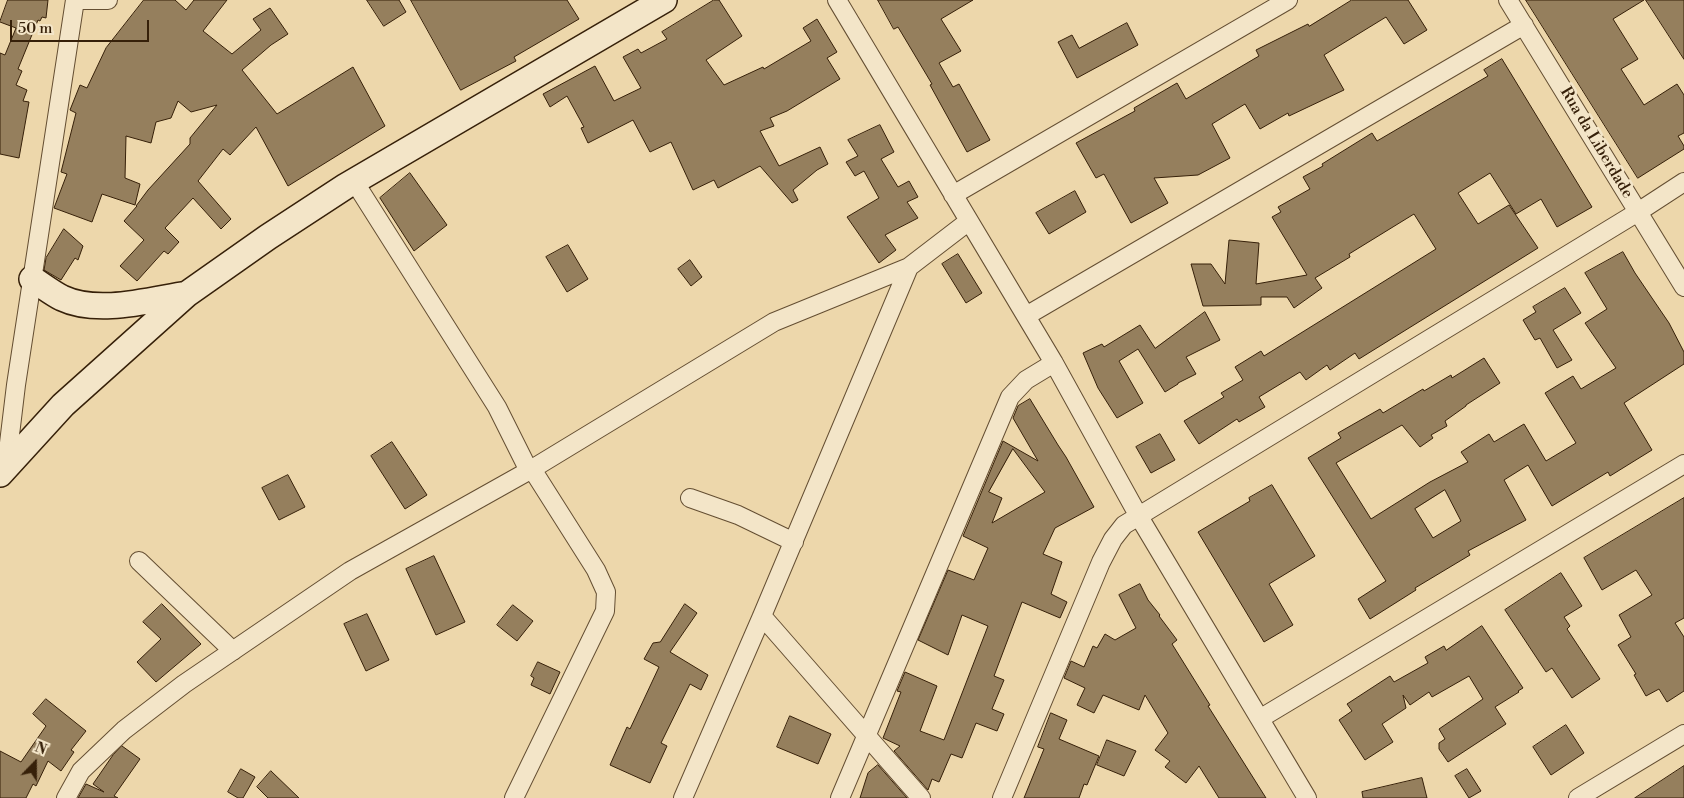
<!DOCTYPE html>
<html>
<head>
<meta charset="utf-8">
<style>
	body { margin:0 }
	#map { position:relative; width:1684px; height:798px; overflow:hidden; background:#edd7ab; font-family:"Libre Bodoni",serif }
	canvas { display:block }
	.north { position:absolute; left:10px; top:738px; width:50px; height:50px; -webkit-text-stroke:4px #f3e5c8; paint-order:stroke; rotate:22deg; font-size:14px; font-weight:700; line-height:20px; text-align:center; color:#362009 }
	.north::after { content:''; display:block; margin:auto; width:18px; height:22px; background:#362009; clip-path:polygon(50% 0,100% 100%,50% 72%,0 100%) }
	.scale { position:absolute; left:10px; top:20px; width:139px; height:22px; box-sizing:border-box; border:2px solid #362009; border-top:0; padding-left:6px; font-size:15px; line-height:18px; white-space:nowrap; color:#362009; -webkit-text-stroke:4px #f3e5c8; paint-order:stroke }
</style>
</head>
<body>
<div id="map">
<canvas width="1684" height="798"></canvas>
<div class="north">N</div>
<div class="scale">50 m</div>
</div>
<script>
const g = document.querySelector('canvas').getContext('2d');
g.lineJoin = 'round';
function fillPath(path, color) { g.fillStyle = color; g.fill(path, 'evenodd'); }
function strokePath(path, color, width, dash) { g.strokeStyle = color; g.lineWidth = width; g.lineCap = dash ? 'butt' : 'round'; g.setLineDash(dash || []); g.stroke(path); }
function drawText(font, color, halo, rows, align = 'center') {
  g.font = font + ' "Libre Bodoni",serif'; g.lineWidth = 5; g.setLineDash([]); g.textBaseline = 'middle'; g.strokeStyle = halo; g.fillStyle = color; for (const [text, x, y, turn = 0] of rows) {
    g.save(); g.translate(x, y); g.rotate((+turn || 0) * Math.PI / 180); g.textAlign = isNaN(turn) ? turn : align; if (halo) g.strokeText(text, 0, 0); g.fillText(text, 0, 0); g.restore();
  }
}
const building = new Path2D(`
	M8,0H48L46,18L42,17L40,21L38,20L18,69L22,71L16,85L27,90L23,101L29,102L19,158L0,154V53L5,55L16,28L0,22Z
	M144,0H175L186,10L194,0H227L203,31L232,54L261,30L253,19L270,8L288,34L271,45L242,70L277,114L353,67L385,126L288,186L256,127L230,155L223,149L198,181L231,219L221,229L193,198L165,228L179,242L168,254L164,251L137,281L120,266L144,240L124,221L137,206H136L148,190L190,144V138L217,105L191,112L178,101L171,118L156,122L151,143L126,136L125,178L140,184L135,205L102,194L92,222L54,208L67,174L61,172L76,113L70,110L80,85L87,88L106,48Z
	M367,0H399L406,12L384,26Z
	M411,0H567L579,19L514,57L516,61L461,90Z
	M714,0H719L742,36L706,60L724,85L763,67L764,69L811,41L803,28L817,19L837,52L827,58L840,79L787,111L770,118L774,126L760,131L779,166L820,147L828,164L817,170L793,190L798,200L792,203L760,166L718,188L714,180L693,190L671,142L650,152L633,120L588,143L581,128L584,127L567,96L550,107L543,94L595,66L614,101L641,88L623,57L638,49L641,53L667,39L662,32Z
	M878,0H973L941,19L961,51L939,63L953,87L959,84L990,140L967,152L930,85L932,84L898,27L894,29Z
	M1352,0H1408L1427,30L1404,44L1386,17L1324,55L1344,90L1289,116L1288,113L1260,129L1245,104L1212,124L1230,158L1198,175L1154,178L1168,203L1131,223L1104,174L1096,178L1076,143L1135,111L1134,108L1177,83L1186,99L1259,56L1256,50L1308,24L1309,26Z
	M1526,0H1644L1613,19L1638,59L1621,69L1644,105L1677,84L1684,95V133L1678,136L1684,146V149L1638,178Z
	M1646,0H1684V59Z
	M1127,23L1138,45L1077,78L1058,42L1072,35L1079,48Z
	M1502,59L1592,207L1557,227L1541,199L1516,214L1490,173L1458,193L1478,224L1509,205L1538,248L1359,359L1355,353L1330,370L1327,365L1306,380L1300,372L1259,397L1265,407L1239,422L1237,419L1199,444L1184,421L1224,397L1221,393L1243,380L1235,367L1261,351L1264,356L1436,249L1414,214L1349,254L1350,257L1315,278L1322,288L1294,308L1287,297H1261V305L1203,306L1191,264H1211L1225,284L1229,240L1259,243L1256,284L1307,275L1272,217L1281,212L1278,207L1310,189L1303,177L1323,166L1322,164L1372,133L1377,141L1488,76L1484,70Z
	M880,125L894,152L881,159L898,187L909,181L918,197L907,202L918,218L885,235L896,250L879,263L847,217L879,198L864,171L855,176L846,162L858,156L848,140Z
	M410,173L447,225L414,251L380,198Z
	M1075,191L1086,212L1049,234L1036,213Z
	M64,229L83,246L78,260L75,258L61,280L44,270L46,258Z
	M568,245L588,279L567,292L546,257Z
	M1623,252L1635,273L1669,323L1684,352V364L1624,403L1652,450L1610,476L1608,472L1552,506L1528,465L1504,480L1526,520L1468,551L1470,555L1415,588L1416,590L1370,619L1358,599L1386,581L1308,458L1341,438L1338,433L1380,409L1383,413L1423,389L1424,391L1451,375L1452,378L1484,358L1500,383L1466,405V406L1445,421L1447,426L1431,435L1433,438L1420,447L1402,425L1336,463L1371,519L1430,482L1468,462L1461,452L1489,434L1494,442L1524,424L1546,461L1576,443L1545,393L1573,376L1581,389L1616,368L1585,323L1607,309L1585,273ZM1445,490L1461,521L1433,538L1415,509Z
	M958,254L982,293L966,303L942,264Z
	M690,260L702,277L691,286L678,269Z
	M1565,288L1581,313L1553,330L1572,360L1557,368L1540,338L1535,340L1523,320L1536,312L1533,307Z
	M1205,312L1220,340L1186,357L1196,374L1178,383V384L1165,392L1138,349L1119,361L1143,403L1117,418L1098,388L1083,353L1102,344L1104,347L1140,325L1155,348Z
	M1030,399L1058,445L1066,457L1094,507L1055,528L1043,554L1062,562L1051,594L1067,602L1060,618L1022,602L994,676L1004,680L992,709L1004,714L997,731L976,723L962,758L951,754L939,782L932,779L928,790L894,751L900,746L883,738L901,692L897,691L905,672L937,686L920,731L944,740L988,626L962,615L948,655L918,640L948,570L974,580L988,548L963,536L1003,441L1038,461L1013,418L1018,406ZM1013,449L1045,492L992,523L1002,498L989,492Z
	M1160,434L1175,460L1151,473L1136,447Z
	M392,442L427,495L405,509L371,456Z
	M288,475L305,507L279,520L262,488Z
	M1272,485L1315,556L1269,584L1293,625L1264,642L1198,532L1250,501L1249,498Z
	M1684,498V618L1675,623L1684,637V691L1667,702L1659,689L1646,696L1634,675L1636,674L1618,645L1631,637L1619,615L1652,595L1636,570L1602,590L1584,558Z
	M434,556L465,622L436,635L406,569Z
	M1561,573L1582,606L1564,617L1570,626L1567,629L1600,679L1572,698L1552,668L1546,672L1505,610Z
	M1140,584L1148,600L1160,615L1159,616L1177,640L1172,644L1210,705L1208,706L1266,798H1219L1199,766L1186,783L1165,767L1170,761L1155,750L1168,733L1145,695L1139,710L1103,695L1094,713L1077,705L1085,688L1064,678L1071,661L1084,667L1093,646L1097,648L1105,634L1115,640L1136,628L1119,595Z
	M162,604L201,644L156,682L137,662L161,639L143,622Z
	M685,604L697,613L670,652L708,675L701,690L690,684L661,743L667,746L650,783L610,765L627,727L630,729L659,667L644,659L653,643L660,642Z
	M513,605L533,621L517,641L497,625Z
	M367,614L389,660L366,671L344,624Z
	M1482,626L1523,688L1518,691L1519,692L1495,707L1506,724L1448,762L1439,749V743L1445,739L1439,729L1483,699L1469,676L1432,697L1429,692L1410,705L1403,695L1406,708L1382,724L1393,742L1365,760L1339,720L1352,711L1347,704L1390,676L1394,682L1428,663L1425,657L1444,646L1446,650Z
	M538,662L560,672L550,694L531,685L534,678L531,676Z
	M46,699L86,731L71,750L74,752L61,771L48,761L36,786L33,784L26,798H0V751L21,762L46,726L33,714Z
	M1051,713L1067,720L1059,739L1099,756L1087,785L1084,784L1079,798H1024L1044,749L1038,747Z
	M790,716L831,734L818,764L777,747Z
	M1566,725L1584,753L1551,775L1533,747Z
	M1107,740L1136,751L1124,776L1097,765Z
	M122,746L140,759L114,796L118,798H78L86,784L104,792L93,784L113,755Z
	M878,765L907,798H860L868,773Z
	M1684,766V798H1635Z
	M241,769L255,777L243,798H238L228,792Z
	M1467,769L1481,791L1469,798L1455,776Z
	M271,771L299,798H268L257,787Z
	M1422,778L1427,798H1363L1362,792Z`);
fillPath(building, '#957f5d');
strokePath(building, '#362009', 1);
const minor = new Path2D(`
	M75,0H108
	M837,0L1054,363L1138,515L1307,798
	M1508,0L1684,287
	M354,181L497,407L529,471
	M953,195L1288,0
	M1026,316L1524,25
	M6,468L16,385L75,0
	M690,498L738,515L794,542
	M139,561L233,651
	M762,616L921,798
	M1261,718L1684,464
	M66,798L81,771L124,730L184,684L350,571L532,469L774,322L909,267
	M514,798L605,611L606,592L596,570L532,469
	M683,798L762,616L909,267L969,221
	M840,798L1010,397L1026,380L1054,363
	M1002,798L1101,562L1113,539L1124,525L1638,212L1684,182
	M1578,798L1684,734`);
const secondary = new Path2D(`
	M32,279C42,285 52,293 62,298C98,315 149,300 187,294
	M0,474L63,405L187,294L268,237L346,186L664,0`);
strokePath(minor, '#644e32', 20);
strokePath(secondary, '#362009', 28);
strokePath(minor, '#f3e5c8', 18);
strokePath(secondary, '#f3e5c8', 25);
drawText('16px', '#362009', '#f3e5c8', [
	["Rua da Liberdade",1596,143,59]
]);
</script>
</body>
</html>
